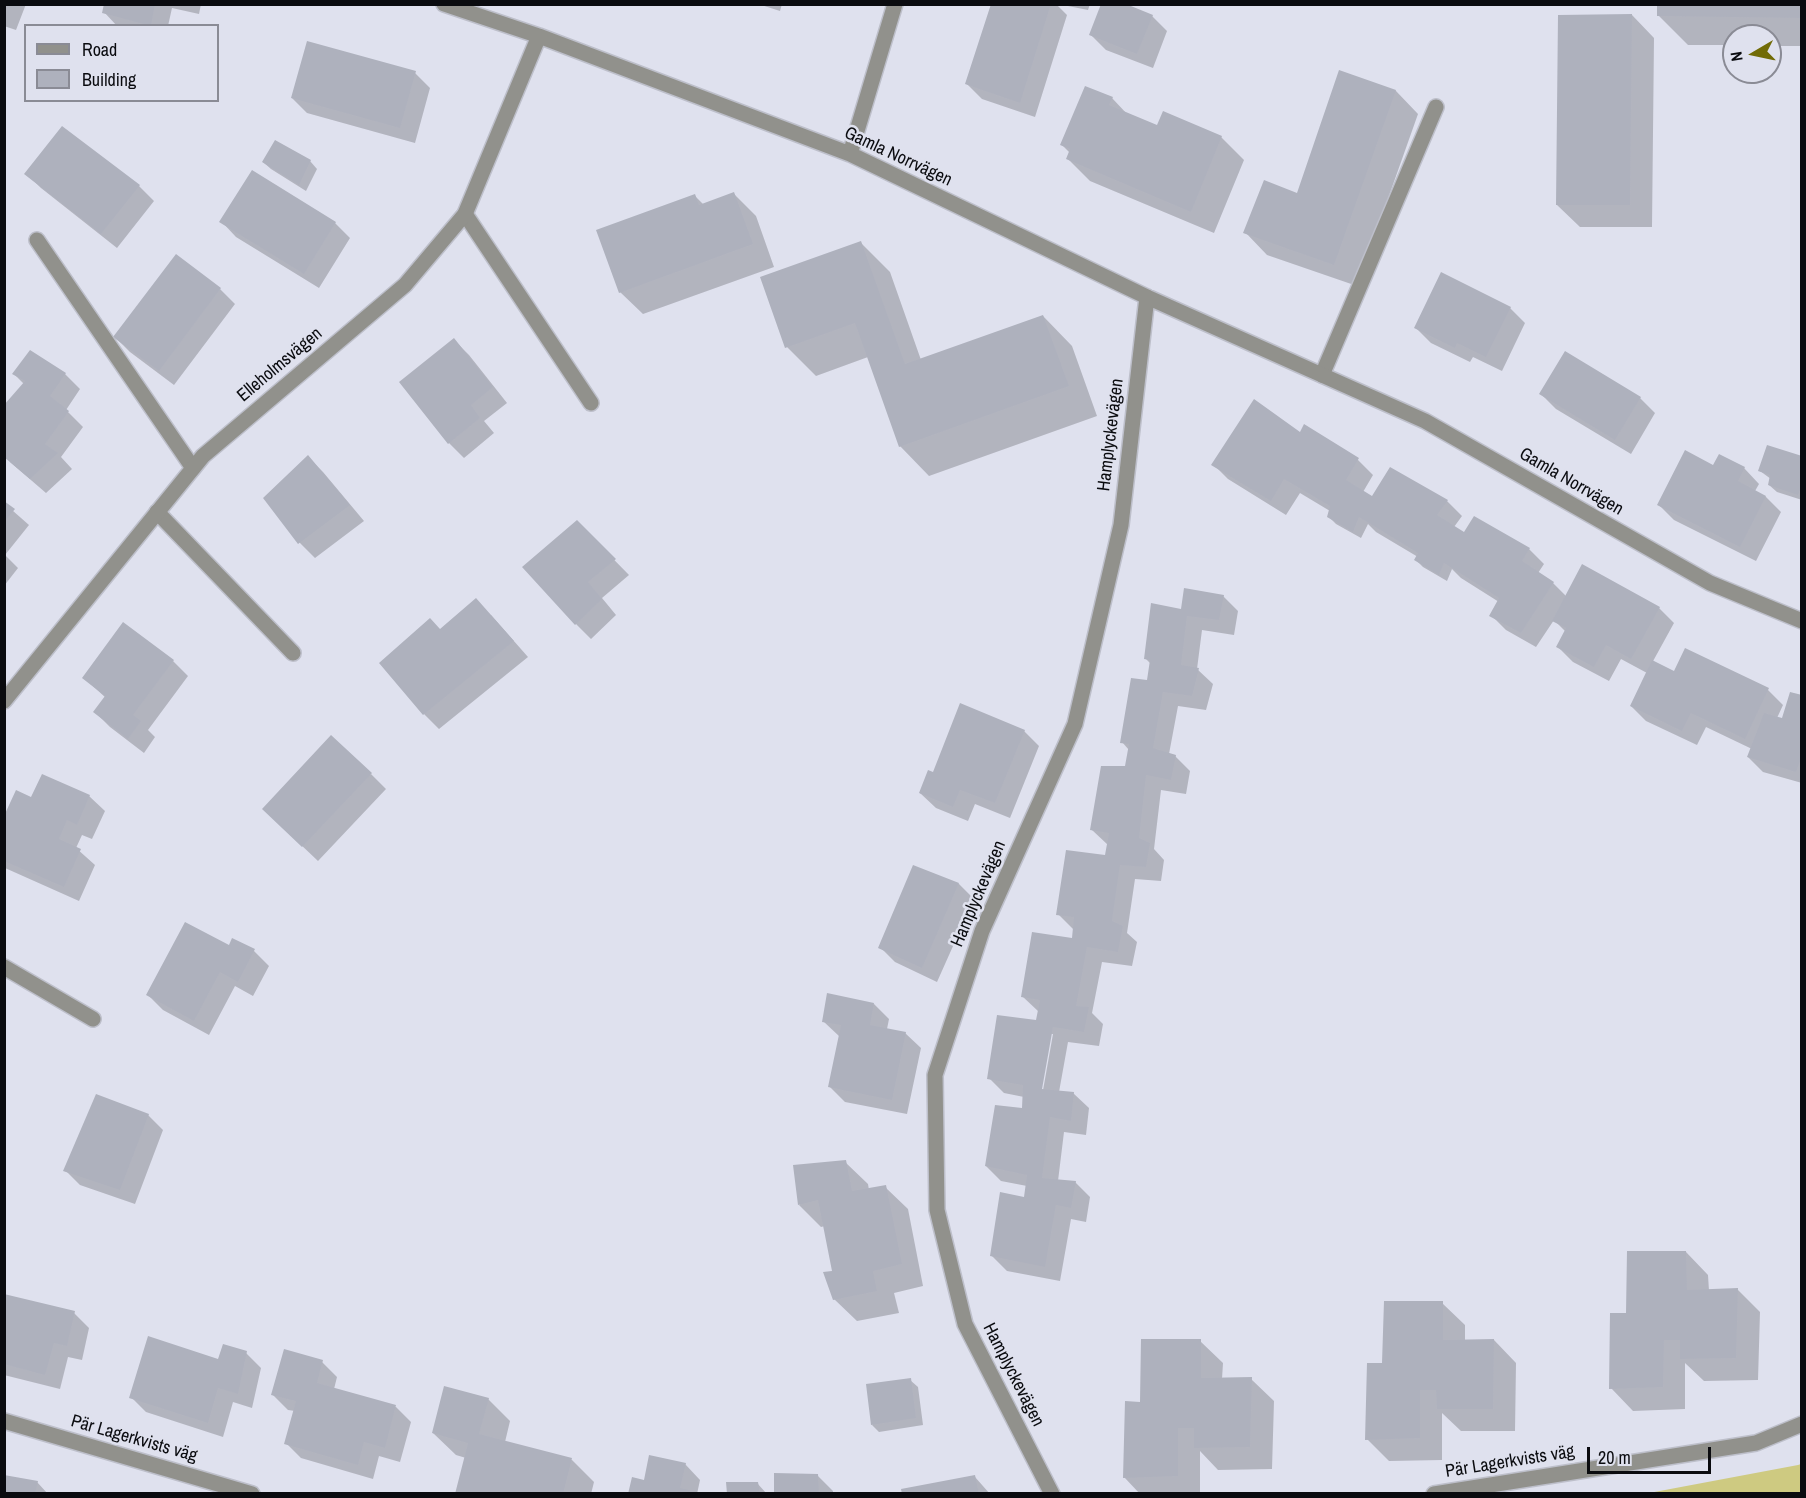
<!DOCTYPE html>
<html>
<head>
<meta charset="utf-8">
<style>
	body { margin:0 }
	#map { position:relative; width:1806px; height:1498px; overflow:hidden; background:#dfe1ee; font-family:"Archivo Narrow",sans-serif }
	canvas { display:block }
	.frame { position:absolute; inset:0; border:6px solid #0a0b0f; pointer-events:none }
	.legend { position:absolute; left:24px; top:24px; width:195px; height:78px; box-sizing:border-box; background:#dfe1ee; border:2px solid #8a8b95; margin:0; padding:8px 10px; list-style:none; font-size:18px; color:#0a0b0f }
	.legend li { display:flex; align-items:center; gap:12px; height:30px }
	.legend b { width:30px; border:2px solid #8a8b95 }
	.north { position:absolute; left:1722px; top:24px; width:60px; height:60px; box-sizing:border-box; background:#dfe1ee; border:2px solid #8a8b95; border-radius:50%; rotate:261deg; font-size:16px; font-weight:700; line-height:24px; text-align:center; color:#0a0b0f }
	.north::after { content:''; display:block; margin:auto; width:21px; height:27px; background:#716b06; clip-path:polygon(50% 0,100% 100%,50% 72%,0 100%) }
	.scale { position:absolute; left:1587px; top:1447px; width:124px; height:27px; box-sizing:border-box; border:3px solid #0a0b0f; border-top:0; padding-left:8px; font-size:18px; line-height:21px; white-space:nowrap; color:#0a0b0f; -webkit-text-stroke:4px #dfe1ee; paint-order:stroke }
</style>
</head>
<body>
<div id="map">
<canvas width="1806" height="1498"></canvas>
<div class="frame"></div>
<ul class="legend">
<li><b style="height:8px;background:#91918c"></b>Road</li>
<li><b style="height:16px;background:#aeb1bd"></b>Building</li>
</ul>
<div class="north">N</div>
<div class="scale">20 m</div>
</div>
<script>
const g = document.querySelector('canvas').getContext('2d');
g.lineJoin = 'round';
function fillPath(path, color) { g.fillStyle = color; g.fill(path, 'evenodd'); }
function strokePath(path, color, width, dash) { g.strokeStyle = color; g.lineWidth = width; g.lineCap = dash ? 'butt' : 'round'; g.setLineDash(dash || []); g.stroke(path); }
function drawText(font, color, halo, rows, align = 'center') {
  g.font = font + ' "Archivo Narrow",sans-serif'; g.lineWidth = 5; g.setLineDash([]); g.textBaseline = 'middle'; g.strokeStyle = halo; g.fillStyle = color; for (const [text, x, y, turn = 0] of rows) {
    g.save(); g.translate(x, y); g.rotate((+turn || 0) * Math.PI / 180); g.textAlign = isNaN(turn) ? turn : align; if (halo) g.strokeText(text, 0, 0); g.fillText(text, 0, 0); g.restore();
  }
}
fillPath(new Path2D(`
	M1801,1464V1493H1649L1798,1465Z`), '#ceca81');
fillPath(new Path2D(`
	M4,4H26L16,30L4,26Z
	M105,4H201L199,14L172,8L168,26H117L104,12Z
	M758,4H782L780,11Z
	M992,4H1056L1067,15L1035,117L982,99L967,84Z
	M1058,4H1090L1088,10Z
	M1802,4V46H1770V36H1734V45H1688L1659,16Z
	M1632,15L1654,38L1652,227H1580L1557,205Z
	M1152,16L1167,31L1153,68L1106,50L1091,35Z
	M1340,72L1396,91L1418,114L1357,286L1267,255L1245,232L1298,195Z
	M415,73L430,88L415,143L307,113L292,98Z
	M1112,98L1128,115L1158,127L1221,137L1244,160L1214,233L1090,181L1068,159L1070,153L1062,145Z
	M310,161L317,169L306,191L271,169L263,162Z
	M26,173L139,186L154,201L117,248L41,188Z
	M734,194L756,216L774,267L643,314L620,292L695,196L704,205Z
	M221,221L335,223L350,238L319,288L236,237Z
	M861,243L890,272L921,360L1043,316L1072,346L1097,416L929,476L900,446L868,357L816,376L787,347Z
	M220,289L235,304L174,385L130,352L115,337Z
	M1510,308L1525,323L1502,371L1473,357L1470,362L1431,343L1416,328Z
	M454,340L469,355L507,403L484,421L494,433L464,458L449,443Z
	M14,374H65L80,389L66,410L83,427L61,457L72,469L46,493L10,462L6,435L4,433V408L24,384Z
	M1541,394L1640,398L1655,413L1631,454L1556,409Z
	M1305,426L1358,460L1373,475L1363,492L1371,497L1447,501L1462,516L1454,527L1465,534L1529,549L1544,564L1538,573L1553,583L1566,596L1659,608L1674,623L1652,663L1675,673L1686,650L1768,690L1783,705L1777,718L1783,720L1802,697V783L1763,772L1748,757L1752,749L1706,727L1697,745L1646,721L1631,706L1647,673L1621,659L1609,681L1573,662L1558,647L1566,632L1554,620L1536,647L1506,630L1491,615L1499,602L1461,578L1452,569L1447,581L1423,567L1416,560L1418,557L1376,532L1368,524L1361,538L1336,524L1328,516L1330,511L1300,493L1286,515L1228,479L1213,464L1300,434Z
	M1719,456L1744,468L1759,484L1755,491L1766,497L1781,512L1756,561L1674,520L1659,505L1714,467Z
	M308,457L323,472L364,521L315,558L300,543L265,498Z
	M1802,457V500L1777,492L1769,485L1771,479L1760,471Z
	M4,503L29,525L5,555L18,568L4,586Z
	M577,522L629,575L602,598L616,615L591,639L576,624Z
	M1223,596L1238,611L1234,635L1202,630L1197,669L1213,684L1206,710L1178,706L1169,754L1175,756L1190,771L1186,794L1161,790L1154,849L1164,860L1161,881L1135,879L1127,933L1137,942L1132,966L1102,962L1092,1013L1103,1024L1099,1046L1068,1042L1059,1092L1073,1093L1089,1108L1086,1135L1064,1132L1058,1181L1075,1182L1090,1197L1086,1222L1071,1219L1060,1281L1007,1271L992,1256L1025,1199L1027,1186L1001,1181L986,1166L1023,1110L1024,1097L1004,1093L989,1078L1038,1022L1039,1012L1022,996L1074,940V930L1058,914L1106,857L1108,845L1092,830L1127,768L1129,750L1122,742L1148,681L1151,664L1145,658L1183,611ZM1050,1034H1053L1042,1096H1040Z
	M491,615L528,657L439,729L424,714L440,631Z
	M173,661L188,676L148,730L155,737L144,753L110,727L95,712L106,698L83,677Z
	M1024,731L1039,746L1010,818L975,804L968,821L936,808L920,793L934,774Z
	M371,774L386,789L318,861L279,824Z
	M42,776L89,796L105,811L92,839L82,835L76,848L95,865L79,901L5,868L4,820L32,799Z
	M914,867L959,884L974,899L937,982L895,962L880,947Z
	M229,948L254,951L269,966L253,996L235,986L209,1035L163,1010L148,995Z
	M874,1004L889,1019L887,1029L905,1033L921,1048L907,1114L845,1102L830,1087L840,1037L823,1021Z
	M148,1115L163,1130L135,1204L80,1185L65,1170Z
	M845,1162L868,1184L869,1190L885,1187L908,1209L923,1286L894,1293L899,1313L857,1321L834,1299V1272L825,1226L821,1227L799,1205Z
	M1686,1252L1708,1275L1709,1291L1738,1290L1760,1312L1758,1380L1704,1381L1685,1363V1409L1633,1411L1611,1388L1627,1315Z
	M4,1295L74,1313L89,1328L82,1360L68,1357L60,1389L4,1375Z
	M1442,1303L1465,1325V1341L1494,1340L1516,1363L1515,1431H1461L1442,1413V1460L1389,1461L1367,1439L1384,1365Z
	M1200,1341L1223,1363L1222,1379H1251L1274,1401L1272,1469L1218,1470L1200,1451V1494H1140L1124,1477Z
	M246,1353L261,1368L252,1408L233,1402L223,1437L146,1412L131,1397L219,1361Z
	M322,1362L337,1377L334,1389L396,1407L411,1422L400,1462L379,1456L373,1479L301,1458L286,1443L295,1411L288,1410L273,1395Z
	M910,1380L918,1387L923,1425L879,1432L872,1425Z
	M488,1399L510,1421L505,1442L572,1460L594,1482L591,1494H456L466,1458L456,1455L433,1433Z
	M685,1464L700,1480L697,1494H630L645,1482Z
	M818,1476L833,1491V1494H776Z
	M975,1477L990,1494H904Z
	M37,1482L48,1494H4Z
	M757,1483L767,1494H728Z`), '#0003');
fillPath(new Path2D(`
	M104,4H155L151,26L102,13Z
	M991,4H1051L1020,103L965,84Z
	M1101,4H1126L1153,15L1137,54L1089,35Z
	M1657,4H1802V18L1657,16Z
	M1632,14L1630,205H1556L1558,15Z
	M307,41L416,71L400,128L291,98Z
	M1339,70L1396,90L1334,265L1243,233L1264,180L1297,193Z
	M1085,86L1113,97L1109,105L1157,125L1163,111L1222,136L1191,212L1066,159L1070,149L1060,145Z
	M62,126L140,185L101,234L24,174Z
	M275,140L311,160L299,185L262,162Z
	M252,170L336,222L304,274L219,222Z
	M734,192L753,244L619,293L596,230L695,194L699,205Z
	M861,241L905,364L1043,315L1069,386L899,447L855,323L785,348L760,277Z
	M176,254L221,288L159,371L113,337Z
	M1441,272L1511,307L1486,357L1457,343L1455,348L1414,328Z
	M454,338L493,387L471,405L480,418L448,444L399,382Z
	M30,350L66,373L50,396L69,411L45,444L58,453L30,479L4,457V435L6,434L4,433V405L25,381L12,374Z
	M1565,351L1641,397L1615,440L1539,394Z
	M1254,399L1300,432L1304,424L1359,458L1346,480L1372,496L1390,467L1448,500L1437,515L1464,532L1474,516L1530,548L1522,561L1554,582L1521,633L1489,616L1499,598L1444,563L1439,575L1414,560L1418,553L1359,517L1353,532L1327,517L1330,506L1284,479L1271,501L1211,465Z
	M1767,445L1802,456V485L1798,495L1768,485L1770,475L1758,471Z
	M1685,450L1713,465L1719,454L1745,467L1738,481L1766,496L1740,547L1657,505Z
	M308,455L350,505L298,544L263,498Z
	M4,501L15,509L4,522Z
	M577,520L616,559L588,582L602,599L575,625L522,567Z
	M1582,564L1660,607L1631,659L1606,645L1594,667L1556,647L1566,628L1552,621Z
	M1184,588L1224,595L1219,620L1187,616L1181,665L1199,668L1192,696L1163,692L1153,748L1176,755L1171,780L1146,775L1139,838L1150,843L1146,867L1120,865L1112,921L1123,926L1118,952L1087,947L1076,1006L1089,1007L1084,1032L1053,1027L1042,1089L1074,1092L1071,1121L1050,1117L1042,1178L1076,1181L1071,1208L1056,1205L1045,1267L990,1256L1000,1192L1024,1197L1027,1175L985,1166L995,1105L1022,1108L1023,1085L987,1079L997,1015L1036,1020L1040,1000L1021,997L1032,932L1072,938L1074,917L1056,915L1066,850L1105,855L1109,833L1090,830L1101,766H1125L1129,744L1120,743L1131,678L1147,680L1150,660L1144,659L1151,603L1181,609Z
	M476,598L514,641L423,715L379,663L430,618L440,629Z
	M123,622L174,660L133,715L141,721L128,739L93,712L105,696L82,678Z
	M1685,648L1769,688L1745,739L1691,713L1682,731L1630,706L1652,660L1674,671Z
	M1790,692L1802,695V756L1796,772L1747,757L1764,713L1782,718Z
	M960,703L1025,730L995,803L960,790L953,807L919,793L928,770L933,772Z
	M331,735L372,773L302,847L262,809Z
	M42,774L90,795L77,825L67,820L59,839L81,849L64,887L4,861V816L16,790L31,797Z
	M913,865L959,883L922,968L878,948Z
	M185,922L229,945L232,938L255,949L238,982L220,972L194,1021L146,995Z
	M827,993L874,1003L870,1025L906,1032L892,1100L828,1087L841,1025L822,1022Z
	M96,1094L149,1114L120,1190L63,1171Z
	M846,1160L852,1191L886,1185L902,1264L873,1271L877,1291L833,1300L823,1272L832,1271L818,1200L798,1205L793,1165Z
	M1627,1251H1686L1687,1290L1738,1288L1736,1358L1680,1359V1340H1664L1663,1387L1609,1389L1610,1313H1626Z
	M4,1294L75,1311L67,1346L54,1343L45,1375L4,1364Z
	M1384,1301H1443V1340L1494,1339L1493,1409H1437L1436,1390H1420V1438L1365,1440L1367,1363H1382Z
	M148,1336L218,1359L223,1344L247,1351L238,1394L218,1388L208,1423L129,1398Z
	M1141,1339H1201V1378L1252,1377L1250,1447L1194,1448V1428H1178V1476L1123,1478L1125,1401L1140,1402Z
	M284,1349L323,1360L317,1383L396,1405L385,1448L364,1442L358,1465L284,1444L296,1401L271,1395Z
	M911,1378L916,1418L871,1425L866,1384Z
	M444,1386L489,1398L479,1434L572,1458L563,1494H455L468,1443L432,1433Z
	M649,1455L686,1463L680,1488L690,1490L689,1494H628L632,1477L644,1480Z
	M774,1473L818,1474L819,1494H774Z
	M4,1475L38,1481L35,1494H4Z
	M975,1475L979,1494H902L901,1489Z
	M726,1482H758L760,1494H727Z`), '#aeb1bd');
const service = new Path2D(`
	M465,214L591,403
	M37,240L193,468
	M1322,375L1436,107
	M157,512L293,653
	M4,967L93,1019`);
const minor = new Path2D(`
	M444,4L539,36L850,154L1147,297L1425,421L1710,583L1802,621
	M850,154L895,4
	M4,701L203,456L405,285L465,214L539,36
	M4,1421L252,1494
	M1052,1494L965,1324L937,1210L935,1075L982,931L1075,724L1121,525L1147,297
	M1434,1494L1756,1443L1802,1424`);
strokePath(service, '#bdbfca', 18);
strokePath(minor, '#bdbfca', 18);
strokePath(service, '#91918c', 15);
strokePath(minor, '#91918c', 15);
drawText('18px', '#0a0b0f', '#dfe1ee', [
	["Gamla Norrvägen",898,157,25],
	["Elleholmsvägen",280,365,-40],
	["Hamplyckevägen",1111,435,-83],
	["Gamla Norrvägen",1571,482,30],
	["Hamplyckevägen",979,894,-67],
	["Hamplyckevägen",1013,1375,63],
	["Pär Lagerkvists väg",134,1439,16],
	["Pär Lagerkvists väg",1510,1462,-9]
]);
</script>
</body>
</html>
